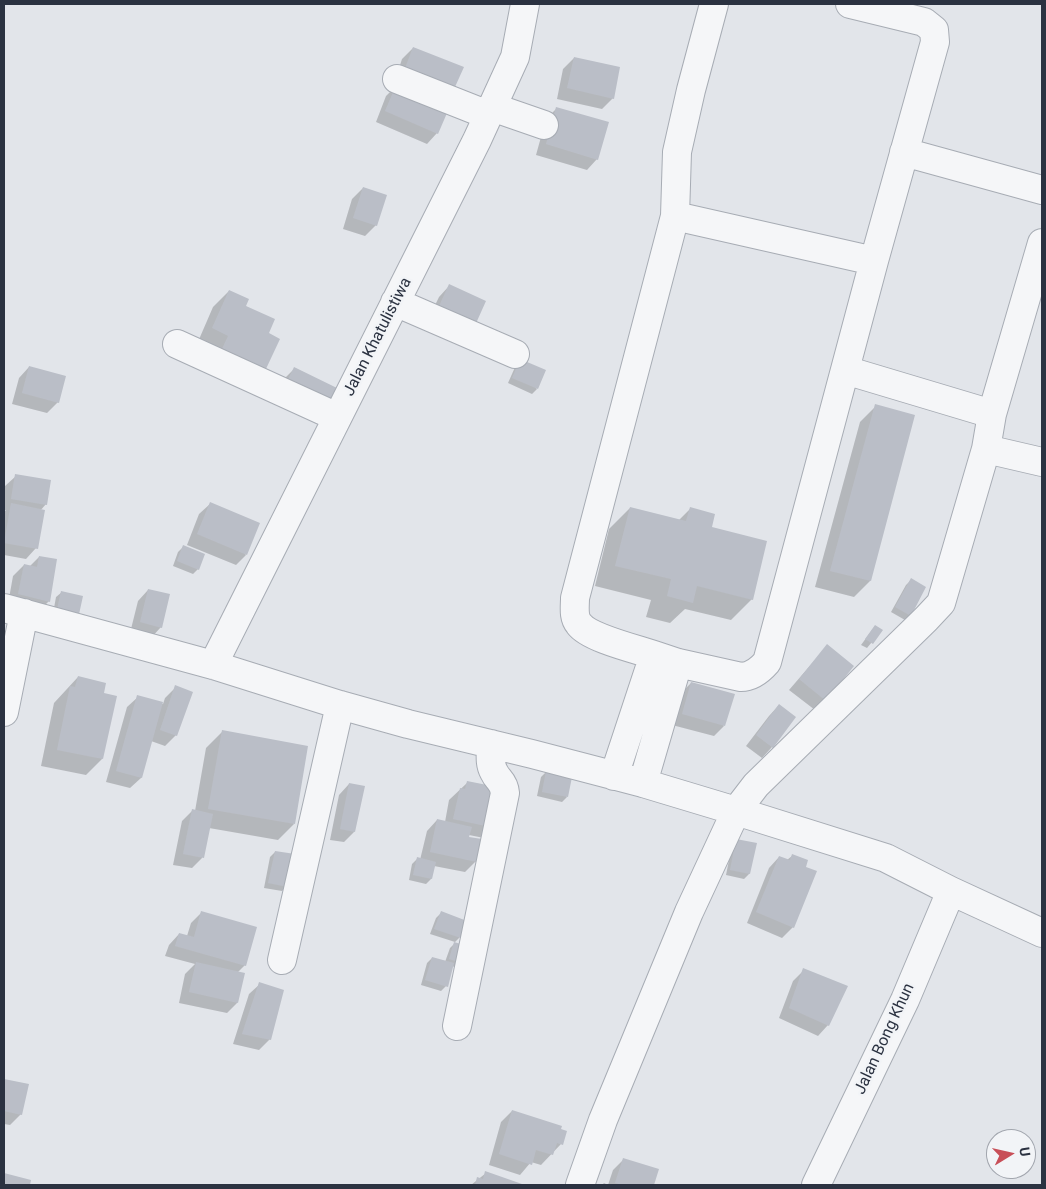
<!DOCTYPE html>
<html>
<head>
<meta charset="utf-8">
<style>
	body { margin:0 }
	#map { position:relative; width:1046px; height:1189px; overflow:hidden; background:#e2e5ea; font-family:Roboto,sans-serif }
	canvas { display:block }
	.frame { position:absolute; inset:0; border:5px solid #2b3241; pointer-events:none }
	.north { position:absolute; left:986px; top:1129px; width:50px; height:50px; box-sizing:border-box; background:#f2f4f7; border:1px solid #a2a6ae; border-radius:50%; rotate:81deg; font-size:14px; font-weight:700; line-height:20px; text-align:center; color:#2b3241 }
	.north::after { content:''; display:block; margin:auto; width:18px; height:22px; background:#c84f58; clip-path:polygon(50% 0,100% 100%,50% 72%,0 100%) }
</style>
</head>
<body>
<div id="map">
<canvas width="1046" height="1189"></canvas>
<div class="frame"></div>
<div class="north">U</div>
</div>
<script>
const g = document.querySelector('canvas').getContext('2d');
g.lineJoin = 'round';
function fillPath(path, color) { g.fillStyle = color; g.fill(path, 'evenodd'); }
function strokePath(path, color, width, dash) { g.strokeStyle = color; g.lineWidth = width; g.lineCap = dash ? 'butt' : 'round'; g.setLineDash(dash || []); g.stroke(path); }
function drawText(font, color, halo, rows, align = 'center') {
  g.font = font + ' Roboto,sans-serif'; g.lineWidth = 5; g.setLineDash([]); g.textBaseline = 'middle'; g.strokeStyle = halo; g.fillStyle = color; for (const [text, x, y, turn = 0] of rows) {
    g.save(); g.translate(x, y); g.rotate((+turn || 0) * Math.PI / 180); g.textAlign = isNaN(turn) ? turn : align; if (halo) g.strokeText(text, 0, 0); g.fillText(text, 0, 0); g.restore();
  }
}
fillPath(new Path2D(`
	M413,48L448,97L437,133L427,144L376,122L386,96L392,90L402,59Z
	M574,58L613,98L602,109L557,99L563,69Z
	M557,108L597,159L587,170L536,155L546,119Z
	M363,188L376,225L365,236L343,229L352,199Z
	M449,286L485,302L426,324L439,297Z
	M229,291L245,306L273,320L206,367L197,344L213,307Z
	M516,365L537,389L532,394L508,383Z
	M29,367L58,402L47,413L12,404L19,378Z
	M295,368L336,389L284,379Z
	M876,406L870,581L854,597L815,587L860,422Z
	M16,476L46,504L40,511L36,548L26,559L4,555V512L6,510H4V493L5,486Z
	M210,504L246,555L236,565L187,545L199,514Z
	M630,508L679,520L690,509L710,528L752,599L731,620L685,609L670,623L646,617L651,600L595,586L609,529Z
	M183,547L198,569L193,574L173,566L178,552Z
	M39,557L49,601L38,612L8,604L13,576L24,565L30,566Z
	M911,580L910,615L905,620L891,612L906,585Z
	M148,590L161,627L151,638L130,633L138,601Z
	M62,592L82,597L52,619L56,597Z
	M875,626L881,631L867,648L861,645Z
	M827,646L825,700L815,710L789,690Z
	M78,677L102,694V759L86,775L41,766L54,703Z
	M691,683L724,726L714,736L672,725L680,694Z
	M176,687V735L165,746L151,741L141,778L130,788L106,782L127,707L138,697L163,704L165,698Z
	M779,705L772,747L762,758L746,746L769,716Z
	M222,732L294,824L278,840L209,828L202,858L192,868L173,865L182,821L192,811H195L206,748Z
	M546,772L567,797L562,802L537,796L541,777Z
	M467,783L495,788L484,838L469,835L468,838L476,861L465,872L434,866L431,879L426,884L409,880L412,864L417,859L420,860L427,831L437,820L445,822L449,800Z
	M349,784L354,832L344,842L330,840L339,795Z
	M755,844L749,874L744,879L726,875L732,845Z
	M275,852L287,886L282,891L264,888L270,857Z
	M792,856L793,927L782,938L747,923L769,868L779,857L787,860Z
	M202,912L245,965L238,972L237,1003L227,1013L179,1003L185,974L195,964L165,956L169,945L179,934L187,936L191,923Z
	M441,913L460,937L455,942L430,934L436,918Z
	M455,943L459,969L452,966L446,986L441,991L421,985L427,963L432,958L445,962L450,948Z
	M804,970L828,1025L818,1036L779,1018L793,981Z
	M260,984L270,1039L259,1050L233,1044L249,994Z
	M4,1080L27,1085L21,1114L10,1125L4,1124Z
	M512,1111L561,1144L541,1165L531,1162L520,1175L489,1165L501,1122Z
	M623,1160L657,1170L653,1185H602L604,1183L608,1185L613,1170Z
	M486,1173L520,1184V1185H471Z`), '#0003');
fillPath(new Path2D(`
	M413,47L464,67L450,98L401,79Z
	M574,57L620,67L614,99L567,88Z
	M397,83L450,106L438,134L385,111Z
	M556,107L609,122L598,160L546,144Z
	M363,187L387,195L377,226L353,218Z
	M449,284L486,301L473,330L436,313Z
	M229,290L249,299L246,306L275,319L269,333L280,339L265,371L221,351L228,336L212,328Z
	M520,359L546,370L538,389L512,378Z
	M29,366L66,376L59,403L22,393Z
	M294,367L337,388L328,407L285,386Z
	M875,404L915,415L871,581L830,571Z
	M15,474L51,480L47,505L11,499Z
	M210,502L260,523L247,555L197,534Z
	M11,503L45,510L38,549L4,543Z
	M630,507L686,521L690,507L715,514L712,527L767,541L753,600L697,586L693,603L667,596L671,579L615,566Z
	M183,545L205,554L199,570L177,561Z
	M39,556L57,559L50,602L18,594L24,564L37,567Z
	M911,578L926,587L911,616L895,607Z
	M148,589L170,594L162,628L140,622Z
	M61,591L83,596L78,619L56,614Z
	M875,625L883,630L873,644L865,639Z
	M827,644L854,666L826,701L799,679Z
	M78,676L106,683L104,693L117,696L103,759L57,750L70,686L75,687Z
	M691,682L735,694L725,726L682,714Z
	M175,685L193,692L177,736L160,730Z
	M137,695L163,702L142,778L116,771Z
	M779,704L796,717L773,748L756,735Z
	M222,730L308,746L295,824L208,809Z
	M546,771L572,777L568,797L542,792Z
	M467,781L497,787L495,828L453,819L460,788L465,789Z
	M349,783L365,786L355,832L340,829Z
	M192,809L213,814L204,858L183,854Z
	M437,819L472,827L469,837L482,839L477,862L430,852Z
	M736,839L757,843L750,874L730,870Z
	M275,851L295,854L288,887L268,883Z
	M792,854L808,860L806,867L817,871L794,928L756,912L779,856L790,860Z
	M417,857L436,862L432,879L413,875Z
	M201,911L257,927L246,966L175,946L179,933L194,937Z
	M441,911L467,921L461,938L434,929Z
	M454,942L471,947L466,964L449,959Z
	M432,957L454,963L448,987L425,980Z
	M196,962L245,973L238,1003L189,992Z
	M803,968L848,986L829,1026L789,1008Z
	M259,982L284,990L271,1040L242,1034Z
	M4,1079L29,1084L22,1115L4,1111Z
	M512,1110L562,1126L561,1129L567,1131L563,1145L557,1143L553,1155L536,1150L532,1165L499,1154Z
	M623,1158L659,1169L654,1185H623L615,1183Z
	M485,1171L522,1184L521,1185H475L477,1177L483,1179Z
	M4,1173L31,1180L30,1185H4Z`), '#babec7');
const minor = new Path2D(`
	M397,79L488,115
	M492,107L544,125
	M904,152L1042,190
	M675,216L874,261
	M395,302L515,354
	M177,344L337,417
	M845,370L992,414
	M986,449L1042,462
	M4,608L213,665L340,705L408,724L532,754L643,783L736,811L886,858L951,891L1042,933
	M654,655C636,649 589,638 579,624C573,617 575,607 575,598L675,216L677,152L691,90L714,4
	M213,665L477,140L515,57L525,4
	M4,712L24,613
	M614,776L654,655L678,663L741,677C752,677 760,670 767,662L874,261L935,42L934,30L924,22L850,4
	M643,783L678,663
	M282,960L340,705
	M457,1026L505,793C504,781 498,781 494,772C489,763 491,754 491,744
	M580,1185L603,1120L689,912L736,811L756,785L926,619L941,603L986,449L992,414L1042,243
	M816,1185L905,1000L951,891`);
strokePath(minor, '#a7acb4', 30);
strokePath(minor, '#f5f6f8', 28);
drawText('16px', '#2b3241', '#f2f4f7', [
	["Jalan Khatulistiwa",378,337,-63],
	["Jalan Bong Khun",885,1039,-65]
]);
</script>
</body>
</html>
